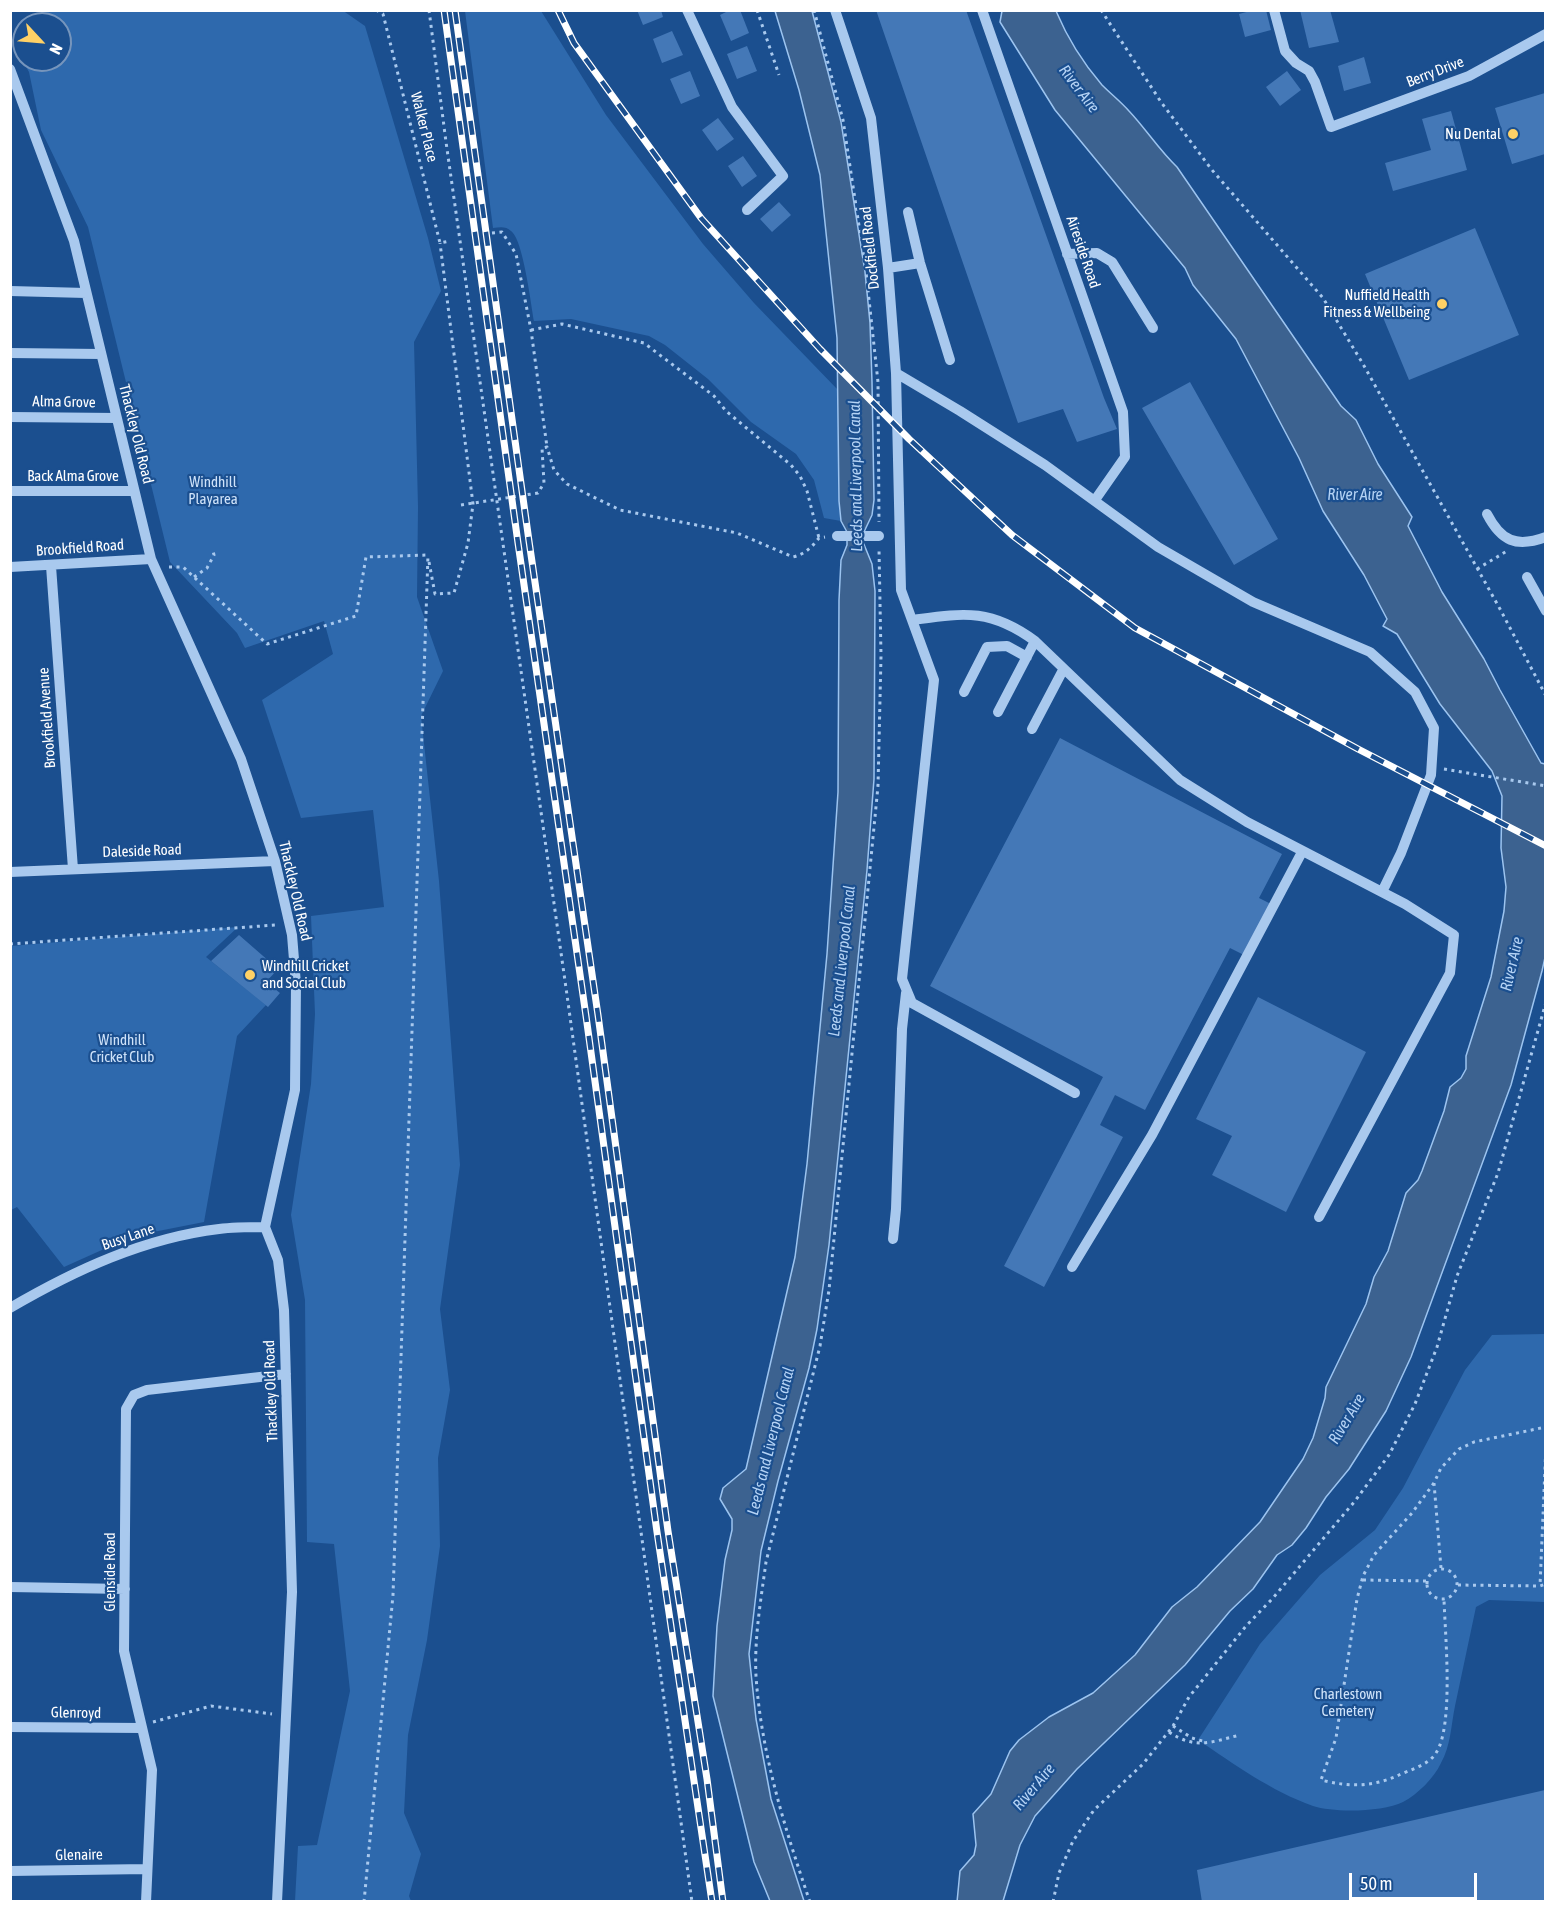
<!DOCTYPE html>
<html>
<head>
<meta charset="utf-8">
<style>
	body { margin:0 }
	#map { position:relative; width:1556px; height:1912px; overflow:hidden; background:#1b4f8f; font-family:"Asap Condensed",sans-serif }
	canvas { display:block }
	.frame { position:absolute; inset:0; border:12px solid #fff; pointer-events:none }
	.north { position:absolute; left:12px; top:12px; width:60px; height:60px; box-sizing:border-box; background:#1b4f8f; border:2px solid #7695bc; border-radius:50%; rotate:116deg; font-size:16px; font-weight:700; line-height:24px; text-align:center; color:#fff }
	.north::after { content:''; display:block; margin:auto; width:21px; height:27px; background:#ffd166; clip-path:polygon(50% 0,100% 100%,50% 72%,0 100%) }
	.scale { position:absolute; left:1349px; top:1873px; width:128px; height:27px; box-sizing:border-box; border:3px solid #fff; border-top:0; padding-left:8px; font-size:18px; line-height:21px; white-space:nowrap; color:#fff; -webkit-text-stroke:4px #1b4f8f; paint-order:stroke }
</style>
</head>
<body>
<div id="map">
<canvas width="1556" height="1912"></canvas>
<div class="frame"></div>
<div class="north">N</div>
<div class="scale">50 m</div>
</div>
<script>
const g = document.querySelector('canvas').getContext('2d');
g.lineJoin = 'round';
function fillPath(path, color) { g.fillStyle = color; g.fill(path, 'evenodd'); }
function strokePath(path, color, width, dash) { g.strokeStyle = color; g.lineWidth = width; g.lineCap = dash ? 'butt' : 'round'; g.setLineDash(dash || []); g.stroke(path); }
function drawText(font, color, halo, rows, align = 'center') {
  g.font = font + ' "Asap Condensed",sans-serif'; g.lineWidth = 4.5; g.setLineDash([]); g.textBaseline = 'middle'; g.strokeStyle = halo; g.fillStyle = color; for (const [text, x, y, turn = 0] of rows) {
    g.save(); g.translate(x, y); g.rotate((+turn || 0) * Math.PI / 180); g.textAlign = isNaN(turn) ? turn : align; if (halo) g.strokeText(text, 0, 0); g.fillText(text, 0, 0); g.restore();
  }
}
fillPath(new Path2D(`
	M41,11L342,10L365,26L428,238L441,291L414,342L418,507L417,597L443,671L421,716L439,881L460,1165L440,1309L450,1390L438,1458L440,1546L427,1640L408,1735L404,1813L421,1854L409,1896L411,1901H295L298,1846L317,1845L350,1691L334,1544L307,1542L305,1300L291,1215L311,1084L315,1014L311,916L384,907L373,810L301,818L262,700L333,654L324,621L245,648L237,633L170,562L88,227L41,130L29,72L16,49L14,40L24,33V60H60V24H38L40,22Z
	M465,11H541L606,115L703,244L754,303L838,390L839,501L841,521L824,518L814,480L796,454L751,422L708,379L665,345L649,336L571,319L534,321C531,304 523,239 511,231C506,226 500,227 493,228Z
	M238,927L206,957L266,1005L237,1036L204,1222L133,1236L64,1267L17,1207L11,1210V946Z
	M1545,1334V1602L1489,1600L1476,1607C1469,1640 1462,1673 1455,1706C1451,1725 1451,1745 1441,1763C1434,1778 1418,1794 1403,1802C1383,1812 1334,1813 1313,1806C1271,1791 1234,1764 1198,1740L1260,1644L1320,1575L1375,1530L1403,1488L1465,1370L1492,1335Z`), '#2e69ad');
const water = new Path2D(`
	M775,11H812L841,122L865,272L870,323L872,382L874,500L872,515L863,534V542L872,564L875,591L874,779L867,870L829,1245L817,1329L809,1368L778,1481L761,1551L749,1654L756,1719L771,1799L804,1901H770L754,1862L713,1696L717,1626L725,1560L732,1530V1519L720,1499L723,1488L746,1469L795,1257L807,1164L827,954L838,792L839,600L841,560L847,545V532L841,521L839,501L837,338L820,175L799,90Z
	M1002,11H1056C1067,37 1083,63 1102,85C1111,94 1121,102 1129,111C1146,129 1159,150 1177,167L1341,406L1356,420L1378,464L1412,517L1408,526L1442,592L1484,659L1500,690L1541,763L1545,764L1546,953L1542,971L1511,1085L1411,1357L1386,1411L1349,1469L1326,1497L1306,1528L1292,1545L1277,1555L1253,1589L1230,1611L1185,1665L1077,1769L1035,1816L1020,1845L1003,1901L957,1902L960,1871L974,1855L976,1845L973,1814L991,1794L1010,1751L1019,1740L1049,1717L1093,1693L1135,1655L1172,1607L1197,1587L1260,1522L1303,1459L1313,1438L1325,1398L1326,1387L1366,1304L1374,1277L1388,1251L1406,1193L1418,1180L1422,1171L1444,1111L1450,1087L1461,1078L1466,1069V1056L1491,977L1504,911L1506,887L1501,848L1502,796L1492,771L1440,704L1397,634L1383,626L1387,619L1364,575L1323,511L1299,458L1236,339L1193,285L1185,268L1055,110L1000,22Z`);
fillPath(water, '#3c6290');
strokePath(water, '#9cc4f0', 1.5);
fillPath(new Path2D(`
	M637,10H661L663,17L643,25Z
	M730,10H740L749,33L731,41L720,15Z
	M876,10H966L1104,398L1117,429L1077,442L1063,409L1018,423Z
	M1254,10H1266L1271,30L1245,37L1239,14Z
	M1300,10H1330L1339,42L1309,48Z
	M672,31L683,55L662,63L653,39Z
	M747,46L757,71L737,79L727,54Z
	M1364,57L1371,83L1344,91L1338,66Z
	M690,71L700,96L681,104L670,79Z
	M1287,71L1301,90L1280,106L1266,87Z
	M1545,93V154L1512,164L1495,108Z
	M1451,111L1467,170L1393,191L1385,163L1431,150L1422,119Z
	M718,118L734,139L717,151L702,130Z
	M743,156L757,176L742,187L728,166Z
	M779,202L791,215L772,232L760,219Z
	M1475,228L1519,335L1409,380L1365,274Z
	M1190,382L1278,539L1234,565L1142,408Z
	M1060,738L1282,854L1259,898L1277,907L1250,958L1230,948L1145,1110L1115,1095L1100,1125L1123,1137L1044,1287L1004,1266L1103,1077L930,986Z
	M239,935L278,969L266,982L280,993L268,1007L211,961Z
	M1258,997L1366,1052L1286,1212L1212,1175L1232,1136L1196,1119Z
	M1545,1790V1902H1202L1197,1870Z`), '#4478b7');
strokePath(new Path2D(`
	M376,10L383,14L440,243L450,241
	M429,10L446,142L567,995L692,1902
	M757,10L779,75
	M814,10L843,120L866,272L878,382L879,522
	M1101,10L1161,102L1212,170L1323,298L1363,364L1500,609L1546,696
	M492,233L502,232L516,254L531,330L547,447
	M531,330L562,324L644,343L714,396L726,411L791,465L800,476L807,491L819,538
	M461,505L538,493L544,483L542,448L547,447L554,470L567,484L620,510L737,533L793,557C805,554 811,548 819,538L825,537
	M429,562L435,594L454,593L468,543L473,504L440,243
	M169,567H183L267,644L356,616L366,557L428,555
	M1477,569L1507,551
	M194,577L207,568L214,555L213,551
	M1444,769L1546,786
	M10,944L276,925
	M1546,1444L1540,1586L1546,1584
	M1434,1483L1412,1513L1374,1555L1363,1576L1357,1599L1336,1738L1321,1780C1349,1787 1371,1787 1397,1776C1409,1770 1429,1765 1436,1753C1454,1726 1445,1634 1444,1599
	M1441,1568L1434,1483L1441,1468L1459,1449L1474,1442L1546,1427
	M1427 1584a15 15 0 1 1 30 0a15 15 0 1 1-30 0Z
	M1363,1580L1427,1581
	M1458,1585L1540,1586
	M153,1722L211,1706L272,1714
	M1173,1726L1192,1738L1206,1742
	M1169,1732C1196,1750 1211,1742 1240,1735
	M364,1902L393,1595L428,555
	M810,1902C785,1829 761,1753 756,1676C754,1639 761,1599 766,1562L820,1346L829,1290L878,786L881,656L879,549
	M1053,1902L1059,1873L1073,1841L1094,1810L1143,1764L1173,1726L1189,1697L1246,1626L1273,1598L1355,1501L1389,1455L1415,1404L1437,1347L1457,1276L1498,1173L1546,1002`), '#a9c9ee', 3, [3, 4.5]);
strokePath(new Path2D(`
	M687,10L732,107L783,176L747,210
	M835,10L871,118L888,268L896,373L901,590L934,680L902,979L912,1003L1075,1093
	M982,10L1123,412L1125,457L1095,500
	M1274,10L1285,51L1296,63L1309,71L1315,82L1331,127L1469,76L1546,34
	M10,69L74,241L151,559L241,759L275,861L292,935L296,984L295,1090L265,1227L278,1260L284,1310L292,1592L277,1902
	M908,212L920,263L950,360
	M1067,254L1097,253L1112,262L1153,328
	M888,268L920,263
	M10,291L86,293
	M10,353L101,354
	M896,373L960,411L1045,465L1158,547L1253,602L1370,652L1415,692L1434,728L1431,775L1401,853L1382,892
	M10,417L117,418
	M10,491H134
	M1487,514C1501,541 1516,548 1546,537
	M837,536H879
	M51,566L73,869
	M10,567L151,559
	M1527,577L1546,611
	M912,620C964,613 990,608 1035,641L1180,780L1247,822L1405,904L1454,935L1450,973L1319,1217
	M964,692L987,647L1007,646L1027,657
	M998,712L1035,641
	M1032,729L1063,670
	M10,872L275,861
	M893,1239L896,1209L902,1029L906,993
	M1072,1267L1152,1135L1302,852
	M10,1308C75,1270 144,1238 219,1229C234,1227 250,1227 265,1227
	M10,1587L125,1589
	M10,1727L142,1728
	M10,1871L147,1869
	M146,1902L152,1770L124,1651L126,1409L134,1395L147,1390L286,1374`), '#a9c9ee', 10);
const rail = new Path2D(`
	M444,10L518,543L586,1016L657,1532L712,1902
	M455,10L529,541L598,1015L668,1531L707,1779L723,1902
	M558,10L574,43L701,218L820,349L909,439L1012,535L1135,628L1358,749L1546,846`);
strokePath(rail, '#fff', 7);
strokePath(rail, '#1b4f8f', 4.5, [14]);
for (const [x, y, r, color] of [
	[1513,134,6,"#ffd166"],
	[1442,304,6,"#ffd166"],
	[250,975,6,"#ffd166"]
]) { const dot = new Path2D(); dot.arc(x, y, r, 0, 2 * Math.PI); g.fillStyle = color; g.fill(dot); strokePath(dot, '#1b4f8f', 2); }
drawText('15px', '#fff', '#1b4f8f', [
	["Berry Drive",1435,72,-21],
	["Walker Place",424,127,76],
	["Dockfield Road",870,248,-96],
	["Aireside Road",1083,252,71],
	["Alma Grove",64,402,1],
	["Thackley Old Road",136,434,76],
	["Back Alma Grove",73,476],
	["Brookfield Road",80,548,-4],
	["Brookfield Avenue",47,718,-94],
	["Daleside Road",142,851,-2],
	["Thackley Old Road",295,891,77],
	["Busy Lane",128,1237,-19],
	["Thackley Old Road",271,1391,-92],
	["Glenside Road",110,1572,-90],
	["Glenroyd",76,1713,1],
	["Glenaire",79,1855,-1]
]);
drawText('15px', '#fff', '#1b4f8f', [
	["Nu Dental",1501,134],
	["Nuffield Health",1430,295],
	["Fitness & Wellbeing",1430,312],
	["Windhill Cricket",262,966,"left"],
	["and Social Club",262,983,"left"]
], 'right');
drawText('15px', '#cfe3fa', '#1b4f8f', [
	["Windhill",213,482],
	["Playarea",213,499],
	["Windhill",122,1040],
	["Cricket Club",122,1057],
	["Charlestown",1348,1694],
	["Cemetery",1348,1711]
]);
drawText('italic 16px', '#b5d3f5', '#1b4f8f', [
	["River Aire",1079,89,53],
	["Leeds and Liverpool Canal",856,476,-91],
	["River Aire",1355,495],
	["Leeds and Liverpool Canal",842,961,-84],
	["River Aire",1512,964,-77],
	["River Aire",1347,1419,-59],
	["Leeds and Liverpool Canal",771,1441,-76],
	["River Aire",1034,1787,-50]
]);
</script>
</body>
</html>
